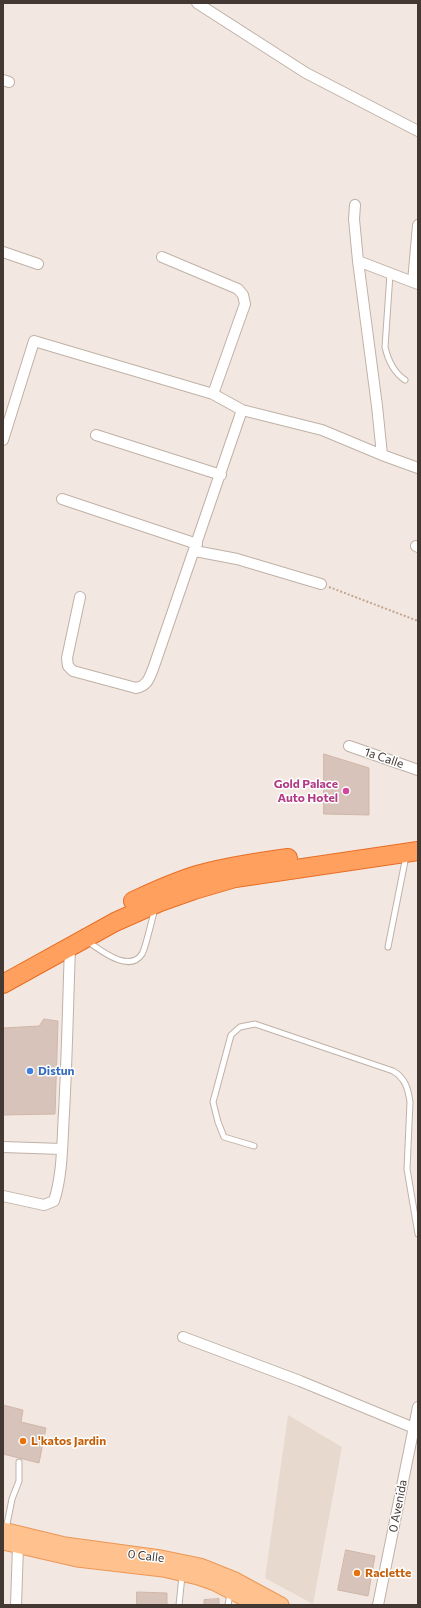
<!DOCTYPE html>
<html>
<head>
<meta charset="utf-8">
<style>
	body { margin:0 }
	#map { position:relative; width:421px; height:1608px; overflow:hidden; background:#f2e8e1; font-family:Commissioner,sans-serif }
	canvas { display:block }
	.frame { position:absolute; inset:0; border:4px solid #433832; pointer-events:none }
</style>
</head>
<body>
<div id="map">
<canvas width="421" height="1608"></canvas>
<div class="frame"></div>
</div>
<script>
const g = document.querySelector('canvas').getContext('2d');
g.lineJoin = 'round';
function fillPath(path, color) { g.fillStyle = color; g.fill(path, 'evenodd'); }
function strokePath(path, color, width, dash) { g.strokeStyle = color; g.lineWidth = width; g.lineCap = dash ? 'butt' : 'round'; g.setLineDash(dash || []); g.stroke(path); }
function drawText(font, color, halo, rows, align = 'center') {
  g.font = font + ' Commissioner,sans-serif'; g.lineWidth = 3; g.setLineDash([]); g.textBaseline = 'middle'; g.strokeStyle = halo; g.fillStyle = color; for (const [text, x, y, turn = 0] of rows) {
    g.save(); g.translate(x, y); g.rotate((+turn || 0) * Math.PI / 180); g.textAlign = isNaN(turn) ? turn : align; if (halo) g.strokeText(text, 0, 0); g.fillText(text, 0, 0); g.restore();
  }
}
fillPath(new Path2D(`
	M288,1415L342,1447L313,1604L265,1578Z`), '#e7d9ce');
const building = new Path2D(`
	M324,754L369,768V815L324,814Z
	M44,1019L58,1021L55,1114L3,1115V1028L39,1026Z
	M3,1405L23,1410L21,1422L46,1428L39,1463L3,1454Z
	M346,1550L375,1556L368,1596L338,1590Z
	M137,1592L167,1593V1605H137Z
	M219,1599V1605H204V1600Z`);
fillPath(building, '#d7c3b9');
strokePath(building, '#d0b6a8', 1);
const lane = new Path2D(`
	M390,274L385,347C388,360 393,372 405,380
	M87,941C99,949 129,974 142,954C146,947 152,918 155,909
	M388,947L406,856
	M254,1146L224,1137L218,1122L213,1102L231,1035L240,1027L255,1024L393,1071C405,1078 408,1088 410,1102L407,1169L418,1234
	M6,1529L12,1499L19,1481V1462
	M179,1605L182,1576
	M228,1605L230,1594`);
const street = new Path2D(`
	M197,3L306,73L418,131
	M3,80L9,82
	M355,205L354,219L358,261L418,284
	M3,252L38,264
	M162,257L238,289L243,295L245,304L213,394
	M358,261L377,406L382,455
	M413,282L418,225
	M96,435L221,475
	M3,440L34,341L213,394L242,410L322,430L382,455L418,468
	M62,499L197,544
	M416,546L418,547
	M195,551L237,559L321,584
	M80,597L67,658L68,666L73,671L136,688C147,686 149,679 153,669L242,410
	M349,746L418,770
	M3,1147L62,1149
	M3,1196L44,1205L54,1201C63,1173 62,1142 64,1113C67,1058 68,1003 70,947
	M183,1337L300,1381L414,1428
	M16,1605L18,1546
	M378,1605L418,1407`);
const primary = new Path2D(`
	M3,1530L65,1545L161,1558L200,1566L235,1580L281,1605
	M3,1542L77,1559L163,1569L198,1577L215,1583L258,1605`);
const highway = new Path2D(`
	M133,901C155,891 178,880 201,874C230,866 259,862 288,858
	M3,984L115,922L160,902L194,890L235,878L418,851`);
strokePath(lane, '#c0b1a6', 7);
strokePath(street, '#c0b1a6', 12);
strokePath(primary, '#ec9755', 17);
strokePath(highway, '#e96d24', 20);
strokePath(new Path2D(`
	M329,587L418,621`), '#c1a593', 2, [2, 2]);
strokePath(lane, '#fff', 5);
strokePath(street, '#fff', 10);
strokePath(primary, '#ffc18d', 15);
strokePath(highway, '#ffa05f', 18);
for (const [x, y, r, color] of [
	[346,791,4,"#d1479c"],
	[30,1071,4,"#3f7fe0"],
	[23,1441,4,"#e8710a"],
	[357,1573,4,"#e8710a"]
]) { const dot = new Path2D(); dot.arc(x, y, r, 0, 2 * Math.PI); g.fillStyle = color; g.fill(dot); strokePath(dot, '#fff', 1.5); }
drawText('12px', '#433832', '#fff', [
	["1a Calle",384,758,19],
	["0 Avenida",398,1506,-79],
	["0 Calle",146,1556,7]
]);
drawText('bold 12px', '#b23c85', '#fff', [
	["Gold Palace",338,784],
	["Auto Hotel",338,798]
], 'right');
drawText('bold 12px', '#366cbe', '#fff', [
	["Distun",38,1071]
], 'left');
drawText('bold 12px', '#c56008', '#fff', [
	["L'katos Jardin",31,1441],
	["Raclette",365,1573]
], 'left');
</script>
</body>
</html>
